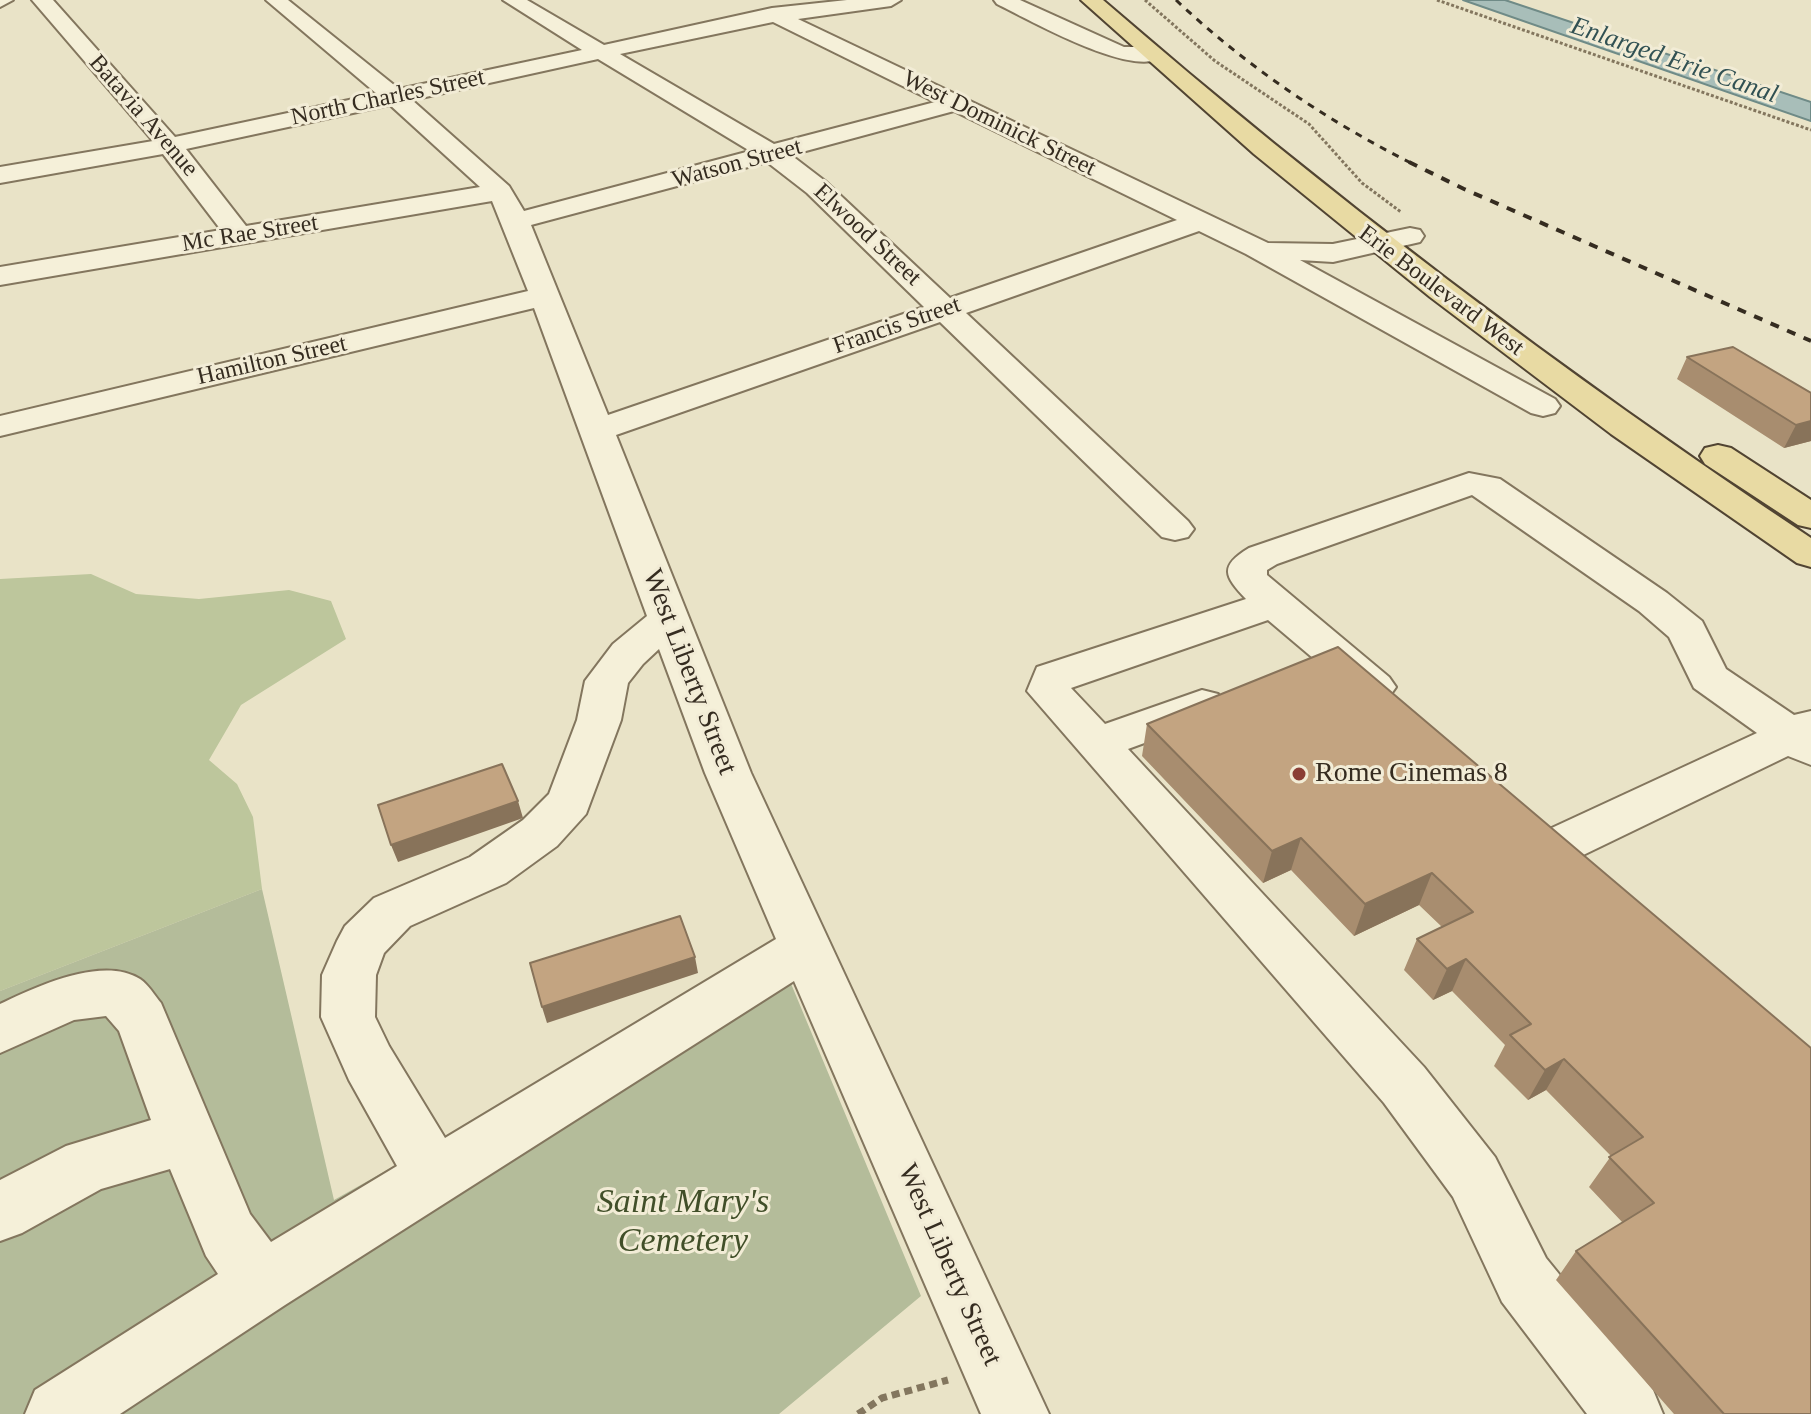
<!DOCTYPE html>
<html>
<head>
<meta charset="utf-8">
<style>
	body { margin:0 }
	canvas { display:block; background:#e9e3c7 }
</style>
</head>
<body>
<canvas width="1811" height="1414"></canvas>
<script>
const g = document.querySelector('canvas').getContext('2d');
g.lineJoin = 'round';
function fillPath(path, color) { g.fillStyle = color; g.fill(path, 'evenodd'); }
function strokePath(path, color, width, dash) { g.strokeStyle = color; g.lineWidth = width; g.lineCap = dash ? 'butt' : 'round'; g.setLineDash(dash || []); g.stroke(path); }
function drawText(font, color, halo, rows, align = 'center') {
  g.font = font + ' "Times New Roman",serif'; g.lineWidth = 6; g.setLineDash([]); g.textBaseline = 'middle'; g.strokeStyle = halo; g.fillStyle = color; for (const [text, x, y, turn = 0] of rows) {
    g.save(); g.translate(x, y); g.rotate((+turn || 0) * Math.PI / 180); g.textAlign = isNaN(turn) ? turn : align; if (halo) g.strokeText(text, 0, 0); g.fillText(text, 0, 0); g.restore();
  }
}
fillPath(new Path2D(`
	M91,574L136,594L199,599L289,590L331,601L346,639L241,705L209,760L237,784L253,817L262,889L0,991V579Z`), '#bdc69c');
fillPath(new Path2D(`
	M262,889L334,1200L777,950L921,1296L779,1414H0V991Z`), '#b4bc9a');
const water = new Path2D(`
	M1463,0H1505L1811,102V121Z`);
fillPath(water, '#a8beb9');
strokePath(water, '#6f8b87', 2);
const minor = new Path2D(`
	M0,0H13L0,7Z
	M32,0H53L175,137L377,94L266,0H288L399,89L582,50L503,0H527L604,45L772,8L847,0H901L891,6L798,19L1268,243L1333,244L1410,228L1420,230L1424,236L1420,242L1333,262L1300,260L1555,399L1560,406L1555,413L1543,416L1531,413L1246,254L1199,231L966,313L1188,521L1194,529L1188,537L1175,540L1162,537L940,322L616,435L751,773L1049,1414H981L794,981L285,1305L120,1414H25L35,1390L218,1274L206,1256L170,1169L101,1189L22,1233L0,1241V1180L66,1146L151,1120L119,1031L106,1016L74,1020L0,1053V1004C35,987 103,955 140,979C148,984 155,996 161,1003L250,1214L271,1242L397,1166L349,1080L321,1017L322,975L337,941L345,926L374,898L470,857L523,820L549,794L577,720L585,681L613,644L647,616L534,308L0,436V416L528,291L492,201L0,285V267L221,230L163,154L0,183V167L153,141ZM773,22L935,102L774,144L620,54ZM598,59L750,151L524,211L509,186L412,100ZM390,105L480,187L246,226L186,149ZM954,111L1177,220L950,298L825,181L791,155ZM767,162L807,193L924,307L608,415L531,225ZM659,649L705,773L776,939L445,1138L389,1046L375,1017L376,975L384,953L410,926L506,883L557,846L586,814L621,720L628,683L643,664Z
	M994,0H1020L1124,47H1154L1165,54C1141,84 1026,18 997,4Z
	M1469,473L1500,479L1667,593L1702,621L1726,669L1794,715L1811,711V765L1788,756L1577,858L1560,863L1543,858L1536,845L1543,832L1757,733L1694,688L1669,637L1639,611L1472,495L1277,564L1267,570V575L1389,677L1396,687L1389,697L1374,702L1359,697L1268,620L1071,688L1105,724L1202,690L1218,694L1224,705L1218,716L1128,749L1424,1067L1495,1157L1546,1258L1653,1390L1663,1414H1587L1502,1302L1453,1197L1384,1103L1027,691L1037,667L1246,599C1224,576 1219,566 1249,548Z`);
const major = new Path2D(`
	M1081,0H1103C1328,195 1563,373 1811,538V567L1797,563L1611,434L1430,297L1254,154Z
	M1718,445L1731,448L1811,500V528L1798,525L1705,464L1700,456L1705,448Z`);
strokePath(minor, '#83765e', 4);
strokePath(major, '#514432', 4);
strokePath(new Path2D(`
	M1145,0L1215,61L1309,124L1362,183L1401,212
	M1437,0L1811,130`), '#83765e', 3, [3, 2]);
strokePath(new Path2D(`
	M858,1414L882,1398L948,1380`), '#83765e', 7, [8, 5]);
fillPath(minor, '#f5f0d9');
fillPath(major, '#e8daa3');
strokePath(new Path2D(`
	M1176,0C1246,66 1327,121 1413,164`), '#352c20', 3, [7, 7]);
strokePath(new Path2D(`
	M1409,162L1464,189L1811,341`), '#352c20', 4, [9, 9]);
fillPath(new Path2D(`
	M1687,357L1811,421V441L1784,448L1677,379Z
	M1147,724L1811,1048V1414H1674L1556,1280L1576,1251L1623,1223L1589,1187L1611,1156L1546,1090L1528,1100L1494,1066L1505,1045L1452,991L1433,1000L1404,970L1417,939L1442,927L1419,905L1354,936L1291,870L1263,883L1142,756Z`), '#a88d6f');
fillPath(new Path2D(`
	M1811,421V441L1784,448L1796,425Z
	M518,801L523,818L398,862L391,845Z
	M1301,838L1291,870L1263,883L1272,851Z
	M1432,873L1419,905L1354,936L1365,904Z
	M695,957L698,973L547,1023L542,1007Z
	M1466,959L1452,991L1433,1000L1447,969Z
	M1564,1059L1546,1090L1528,1100L1545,1070Z`), '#88735a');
const building = new Path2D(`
	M1733,347L1811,393V421L1796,425L1687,357Z
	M1338,647L1811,1048V1414H1724L1576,1251L1654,1203L1609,1157L1643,1137L1564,1059L1545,1070L1510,1035L1531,1024L1466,959L1447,969L1417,939L1473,912L1432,873L1365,904L1301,838L1272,851L1147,724Z
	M502,764L518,801L391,845L378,805Z
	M680,916L695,957L542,1007L530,963Z`);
fillPath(building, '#c3a481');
strokePath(building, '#88735a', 2);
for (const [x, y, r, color] of [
	[1299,774,8,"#8b3e35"]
]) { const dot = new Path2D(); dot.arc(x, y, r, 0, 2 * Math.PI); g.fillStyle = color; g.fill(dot); strokePath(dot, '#f2ecd6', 3); }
drawText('24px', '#352c20', '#f2ecd6', [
	["North Charles Street",388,98,-12],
	["Batavia Avenue",143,116,49],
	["West Dominick Street",999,124,26],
	["Watson Street",737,164,-15],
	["Mc Rae Street",250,234,-9],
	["Elwood Street",867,235,43],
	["Erie Boulevard West",1441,291,37],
	["Francis Street",897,326,-19],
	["Hamilton Street",272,361,-13]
]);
drawText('italic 26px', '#315153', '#f2ecd6', [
	["Enlarged Erie Canal",1674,61,19]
]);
drawText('28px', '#352c20', '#f2ecd6', [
	["West Liberty Street",689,672,69],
	["West Liberty Street",949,1265,66]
]);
drawText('28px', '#352c20', '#f2ecd6', [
	["Rome Cinemas 8",1315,774]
], 'left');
drawText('italic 34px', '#414f29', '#f2ecd6', [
	["Saint Mary's",683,1203],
	["Cemetery",683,1242]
]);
</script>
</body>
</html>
